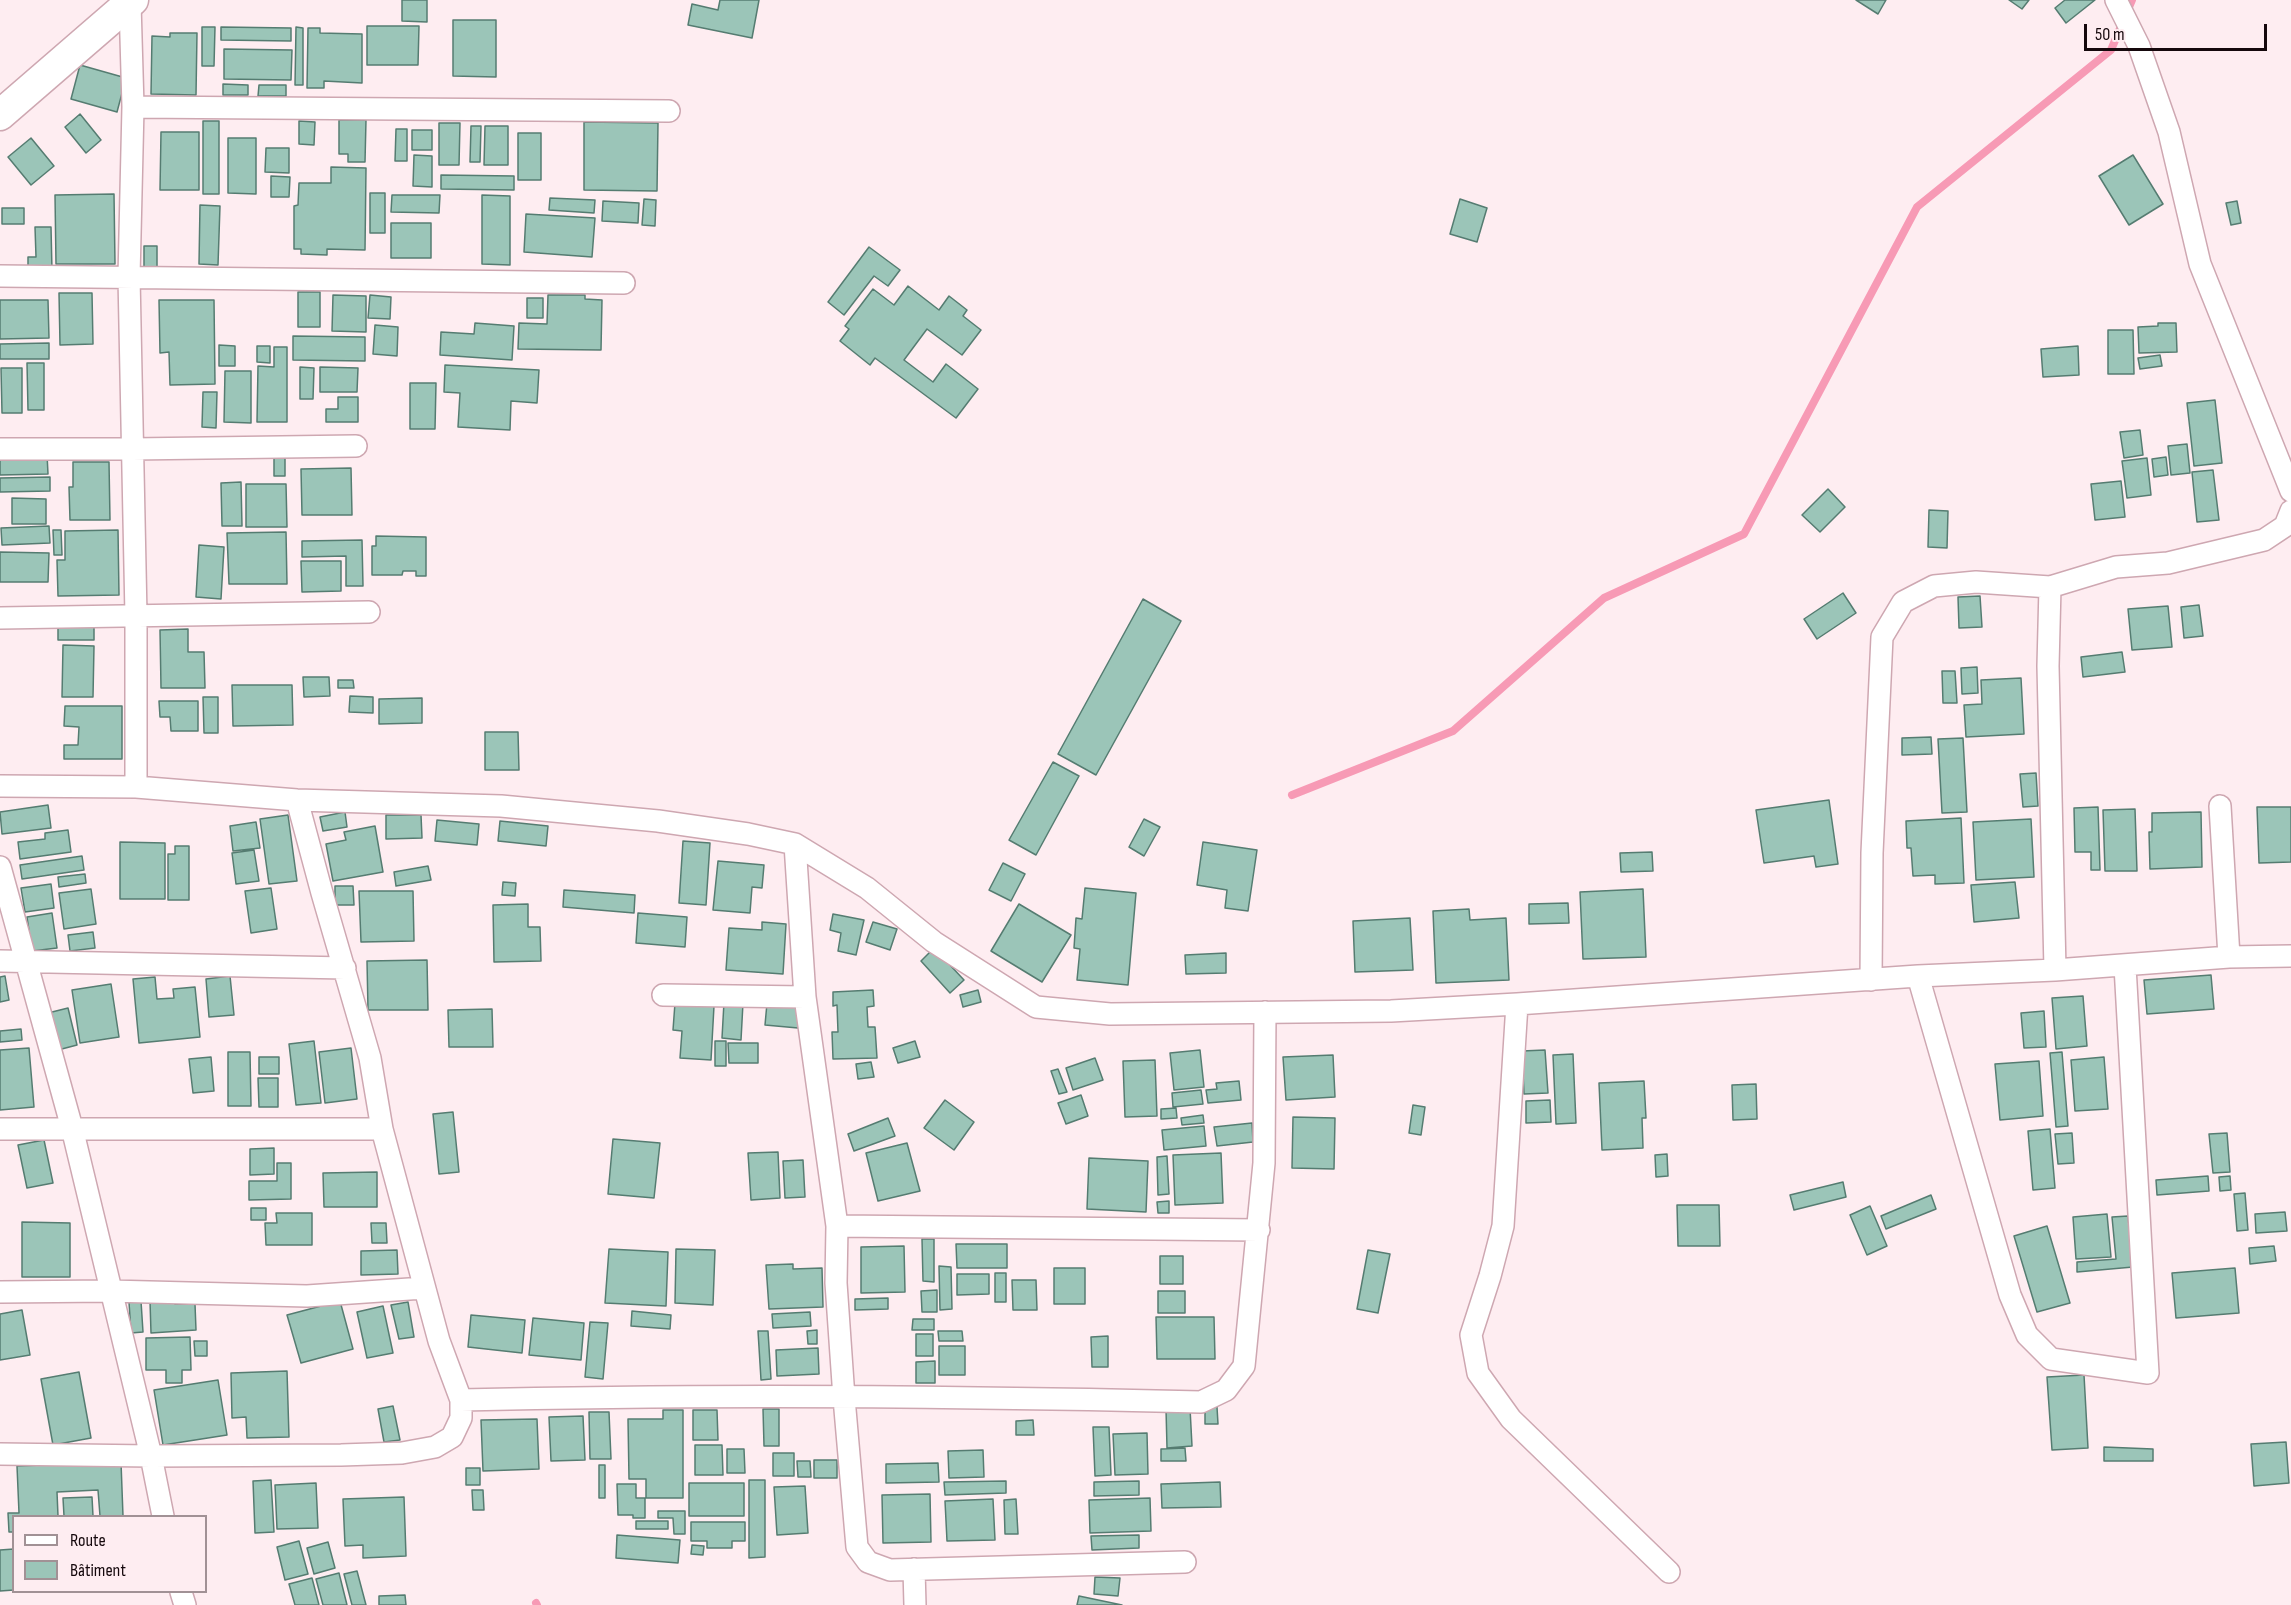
<!DOCTYPE html>
<html>
<head>
<meta charset="utf-8">
<style>
	body { margin:0 }
	#map { position:relative; width:2291px; height:1605px; overflow:hidden; background:#feedf1; font-family:"Sofia Sans Condensed",sans-serif }
	canvas { display:block }
	.legend { position:absolute; left:12px; top:1515px; width:195px; height:78px; box-sizing:border-box; background:#feedf1; border:2px solid #a19195; margin:0; padding:8px 10px; list-style:none; font-size:18px; color:#15080c }
	.legend li { display:flex; align-items:center; gap:12px; height:30px }
	.legend b { width:30px; border:2px solid #a19195 }
	.scale { position:absolute; left:2084px; top:24px; width:183px; height:27px; box-sizing:border-box; border:3px solid #15080c; border-top:0; padding-left:8px; font-size:18px; line-height:21px; white-space:nowrap; color:#15080c; -webkit-text-stroke:4px #feedf1; paint-order:stroke }
</style>
</head>
<body>
<div id="map">
<canvas width="2291" height="1605"></canvas>
<ul class="legend">
<li><b style="height:8px;background:#fff"></b>Route</li>
<li><b style="height:16px;background:#9bc5b8"></b>Bâtiment</li>
</ul>
<div class="scale">50 m</div>
</div>
<script>
const g = document.querySelector('canvas').getContext('2d');
g.lineJoin = 'round';
function strokePath(path, color, width, dash) { g.strokeStyle = color; g.lineWidth = width; g.lineCap = dash ? 'butt' : 'round'; g.setLineDash(dash || []); g.stroke(path); }
function fillPath(path, color) { g.fillStyle = color; g.fill(path, 'evenodd'); }
strokePath(new Path2D(`
	M1292,795L1453,731L1604,598L1744,534L1917,207L2111,50L2132,0
	M536,1603L537,1605`), '#f79ab5', 8);
const building = new Path2D(`
	M402,0H427V22L402,21Z
	M720,0H759L752,38L688,25L692,4L718,10Z
	M1856,0H1886L1878,14Z
	M2009,0H2029L2022,9Z
	M2065,0H2095L2066,23L2055,8Z
	M453,20H496V77L453,76Z
	M367,26H419L418,65H367Z
	M202,27H215L214,66H202Z
	M221,27L291,28V41L221,40Z
	M296,27L303,28V85H295Z
	M308,28H320V33L362,34V83L324,81V88H307Z
	M170,33H197L196,95L151,94L152,36L170,37Z
	M224,49L292,50L291,80L224,79Z
	M80,65L126,78L117,112L71,99Z
	M223,84L248,85V95H223Z
	M259,85H286V96H258Z
	M80,114L101,140L86,153L65,127Z
	M339,120H366L365,162H348V154H339Z
	M203,121H219V194H203Z
	M299,121L315,122L314,145L299,144Z
	M584,122L658,123L657,191L584,190Z
	M439,123H460L459,165H439Z
	M471,126H481L480,162H470Z
	M485,126H508V165H484Z
	M396,129H407V161H395Z
	M412,130H432V150H412Z
	M161,132H199V190H160Z
	M518,133H541V180H518Z
	M31,138L54,166L31,185L8,157Z
	M228,138H256V194L228,193Z
	M266,148H289V173L265,172Z
	M414,155L432,156V187L413,186Z
	M2133,155L2163,204L2129,225L2099,176Z
	M331,167L366,168L365,250L327,249V255L301,254V249H294V206L298,205L299,183H331Z
	M441,175L514,176V190L441,189Z
	M271,176L290,177L289,197H271Z
	M370,193H385V233H370Z
	M114,194L115,264H56L55,195Z
	M392,195H440L439,213L391,212Z
	M482,195L510,196V265L482,264Z
	M550,198L595,200L594,213L549,210Z
	M644,199L656,200L655,226L642,225Z
	M1460,199L1487,208L1477,242L1450,234Z
	M603,201L639,203L638,223L602,221Z
	M2237,201L2241,223L2231,225L2226,203Z
	M200,205L220,206L218,265L199,264Z
	M2,208H24V224H2Z
	M526,214L595,218L592,257L524,252Z
	M391,223H431V258H391Z
	M35,227H51L52,271L28,272V257H36Z
	M144,246H157V267H144Z
	M869,247L900,270L888,286L874,276L844,315L828,302Z
	M908,286L939,310L949,296L967,310L963,316L981,330L962,355L927,329L904,360L933,382L946,364L978,389L956,418L875,358L870,365L840,341L849,329L845,326L873,289L894,305Z
	M298,292H320V327H298Z
	M59,293H92L93,344L60,345Z
	M333,295L366,296V332L332,331Z
	M370,295L391,297L390,319L368,318Z
	M548,295H585V299L602,300L601,350L518,349L519,323L547,324Z
	M527,298H543V318H527Z
	M0,300H48L49,338L0,339Z
	M159,300H214L215,384L170,385L169,352L160,353Z
	M475,323L514,326L512,360L440,355L441,332L474,334Z
	M2158,323H2176L2177,352L2139,353L2138,327L2158,326Z
	M375,325L398,327L397,356L373,354Z
	M2108,330H2133L2134,374H2108Z
	M293,336L365,337V361L293,360Z
	M49,343V359H0V344Z
	M219,345L235,346V366H219Z
	M257,346H270V363L257,362Z
	M2078,346L2079,375L2043,377L2041,349Z
	M274,347H287V422H257L258,366L274,367Z
	M2160,355L2162,366L2140,369L2138,358Z
	M27,363H44V410H28Z
	M445,365L539,370L537,403L511,401L510,430L458,427L460,393L444,392Z
	M300,367L314,368L313,399H300Z
	M320,367L358,368L357,392H320Z
	M1,368H22V413H2Z
	M225,371H251V423L224,422Z
	M410,383H436L435,429H410Z
	M203,392H217L216,428L202,427Z
	M338,397H358V422H326V409H338Z
	M2215,400L2222,463L2194,466L2187,403Z
	M2140,430L2143,455L2124,458L2120,432Z
	M2187,444L2190,473L2171,475L2168,446Z
	M47,454L48,474L0,475V455Z
	M285,456V476H274V457Z
	M2166,457L2168,475L2154,477L2152,459Z
	M2147,458L2151,495L2127,498L2122,461Z
	M73,462H109L110,520H70L69,487H73Z
	M351,468L352,515H302L301,469Z
	M2213,470L2219,520L2197,522L2192,472Z
	M50,477V491L0,492V478Z
	M2121,481L2125,517L2095,520L2091,484Z
	M241,482L242,526H222L221,483Z
	M246,484H286L287,527H246Z
	M1828,489L1845,507L1820,532L1802,515Z
	M12,498L46,499V524H12Z
	M1929,510L1948,511L1947,548L1928,547Z
	M49,526L50,543L2,545L1,528Z
	M53,530H61L62,555H54Z
	M118,530L119,595L58,596L57,560H65V531Z
	M286,532L287,584H229L227,533Z
	M376,536L426,537V576H416V571H403L402,575H372V546H376Z
	M362,540L363,586H346V556L302,557V541Z
	M199,545L224,547L221,599L196,597Z
	M0,552L49,553L48,582H0Z
	M301,561H341V591L302,592Z
	M1843,593L1856,613L1817,639L1804,619Z
	M1980,596L1982,627L1959,628L1958,597Z
	M1143,599L1181,621L1096,775L1058,754Z
	M2199,605L2203,636L2184,638L2181,607Z
	M2168,606L2172,647L2132,650L2128,609Z
	M58,622H94V640H58Z
	M188,629V652H204L205,688H161L160,630Z
	M63,645L94,646L93,697H62Z
	M2122,652L2125,672L2083,677L2081,657Z
	M1977,667L1978,693L1962,694L1961,668Z
	M1942,671H1955L1957,703H1943Z
	M303,677H329L330,696L304,697Z
	M2021,678L2024,734L1966,737L1964,705L1982,704L1981,680Z
	M338,680H353L354,688H338Z
	M232,685H292L293,725L233,726Z
	M350,696L373,697V713L349,712Z
	M203,697H218V733H204Z
	M422,698V723L379,724V699Z
	M159,701H198V731H171L170,717H160Z
	M65,706H122V759H64V745H78L79,727L64,726Z
	M485,732H518L519,770H485Z
	M1931,737L1932,754L1902,755V738Z
	M1963,738L1967,812L1942,813L1938,739Z
	M1053,762L1079,776L1036,855L1009,840Z
	M2036,773L2038,806L2023,807L2020,774Z
	M1829,800L1838,864L1816,867L1814,856L1764,863L1756,810Z
	M48,805L51,828L2,834L0,812Z
	M2098,807L2100,870H2091V852H2075L2074,808Z
	M2257,807H2291V862L2259,863Z
	M2135,809L2137,871H2105L2103,810Z
	M345,812L347,827L323,831L320,817Z
	M2201,812L2202,867L2150,869L2149,832H2152V813Z
	M288,815L297,881L269,884L260,819Z
	M386,815H421L422,838L386,839Z
	M1961,818L1964,883L1935,884V875L1913,876L1911,848H1907L1906,821Z
	M1144,819L1160,827L1144,856L1129,847Z
	M2031,819L2034,877L1976,880L1973,822Z
	M437,820L479,824L477,845L435,841Z
	M500,821L548,826L546,846L498,841Z
	M256,822L260,848L233,851L230,826Z
	M375,826L383,872L333,881L326,844L346,840L344,832Z
	M68,830L71,852L20,859L18,842L45,839V833Z
	M683,841L710,843L706,905L679,903Z
	M120,842L165,843V899H120Z
	M1203,842L1257,850L1248,911L1225,908L1227,890L1197,885Z
	M175,846H189V900H168V854H175Z
	M254,850L259,881L236,884L232,853Z
	M1652,852L1653,871L1621,872L1620,853Z
	M82,856L84,870L22,879L20,865Z
	M718,861L764,865L762,888L752,887L750,913L713,910Z
	M1003,863L1025,874L1011,901L989,890Z
	M428,866L431,880L396,886L394,872Z
	M85,874L86,883L59,887L58,877Z
	M503,882L516,883L515,896L502,895Z
	M2015,882L2019,918L1974,922L1971,885Z
	M51,884L54,908L25,912L21,888Z
	M335,886H353L354,905H335Z
	M271,888L277,929L251,933L245,891Z
	M1085,888L1136,893L1128,985L1077,980L1080,949L1074,948L1076,918L1082,919Z
	M91,889L96,924L64,929L59,893Z
	M1643,889L1646,957L1583,959L1580,892Z
	M564,890L635,895L634,913L563,907Z
	M359,891H413L414,941L361,942Z
	M1568,903L1569,923L1529,924V904Z
	M528,904V927H540L541,961L494,962L493,905Z
	M1019,904L1071,935L1042,982L991,951Z
	M1469,909L1470,920L1506,918L1509,980L1436,983L1433,911Z
	M52,913L57,948L32,951L27,917Z
	M638,913L687,917L685,947L636,943Z
	M833,914L864,920L856,955L838,951L841,933L830,930Z
	M1410,918L1413,970L1355,972L1353,921Z
	M762,922L786,924L783,974L726,970L729,928L762,930Z
	M873,922L897,929L890,950L866,942Z
	M93,932L95,948L70,951L68,935Z
	M934,948L964,980L950,993L921,961Z
	M1226,953V973L1186,974L1185,955Z
	M427,960L428,1010H368L367,961Z
	M2211,975L2214,1009L2147,1014L2144,980Z
	M5,976L9,1000L0,1002V977Z
	M230,976L234,1015L209,1017L206,979Z
	M155,977L157,999L174,998L173,989L195,987L200,1037L139,1043L133,979Z
	M111,984L119,1037L80,1043L72,990Z
	M873,990L874,1006L867,1007L868,1027H875L877,1058L833,1059L832,1032H838L837,1005L833,1006V992Z
	M978,990L981,1002L963,1007L960,995Z
	M2083,996L2087,1046L2056,1049L2052,998Z
	M724,1002L743,1003L741,1040L722,1038Z
	M675,1003L714,1006L711,1060L680,1058L682,1031L673,1030Z
	M767,1003L800,1007L798,1028L765,1025Z
	M68,1008L77,1045L58,1050L48,1013Z
	M492,1009L493,1047H449L448,1010Z
	M2044,1011L2046,1047L2024,1048L2021,1013Z
	M21,1029L22,1040L0,1042V1031Z
	M314,1041L321,1103L296,1105L289,1044Z
	M715,1041H726V1066H715Z
	M915,1041L920,1057L898,1063L893,1048Z
	M728,1043H758V1063H729Z
	M29,1048L34,1107L0,1110V1050Z
	M351,1048L357,1099L325,1103L319,1052Z
	M1200,1050L1204,1087L1174,1090L1170,1053Z
	M1545,1050L1548,1093L1524,1094L1522,1051Z
	M228,1052H250L251,1106H228Z
	M2062,1052L2068,1126L2056,1127L2050,1053Z
	M1573,1054L1576,1123L1556,1124L1553,1055Z
	M1333,1055L1335,1097L1286,1100L1283,1057Z
	M211,1057L214,1091L193,1093L189,1059Z
	M259,1057H279V1074H259Z
	M2104,1057L2108,1109L2075,1111L2071,1060Z
	M1095,1058L1103,1080L1073,1090L1066,1068Z
	M1155,1060L1157,1116L1125,1117L1123,1061Z
	M2039,1061L2043,1116L2000,1120L1995,1064Z
	M871,1062L874,1077L858,1079L856,1064Z
	M1058,1069L1067,1092L1059,1094L1051,1071Z
	M258,1078H278V1107H259Z
	M1239,1081L1241,1100L1208,1103L1206,1090L1217,1089L1216,1083Z
	M1644,1081L1646,1118H1642L1643,1148L1602,1150L1599,1083Z
	M1756,1084L1757,1119L1733,1120L1732,1085Z
	M1201,1090L1203,1104L1173,1107L1172,1093Z
	M1081,1095L1088,1116L1066,1124L1058,1103Z
	M945,1100L974,1122L954,1150L924,1128Z
	M1550,1100L1551,1122L1526,1123V1101Z
	M1413,1105L1425,1107L1421,1135L1409,1133Z
	M1176,1108L1177,1118L1161,1119V1109Z
	M453,1112L459,1172L439,1174L433,1114Z
	M1203,1115L1204,1123L1182,1125L1181,1118Z
	M1293,1117L1335,1118L1334,1169L1292,1168Z
	M888,1118L895,1136L854,1151L848,1134Z
	M1252,1123L1253,1142L1217,1146L1214,1127Z
	M1204,1126L1206,1146L1164,1150L1162,1130Z
	M2050,1129L2055,1188L2033,1190L2028,1131Z
	M2072,1133L2074,1163L2058,1164L2055,1134Z
	M2227,1133L2230,1172L2213,1173L2209,1134Z
	M613,1139L660,1143L654,1198L608,1194Z
	M44,1140L53,1183L27,1188L18,1145Z
	M907,1143L920,1191L878,1201L866,1153Z
	M274,1148V1174L250,1175V1149Z
	M778,1152L780,1198L751,1200L748,1153Z
	M1221,1153L1223,1203L1175,1205L1173,1155Z
	M1667,1154L1668,1176L1656,1177L1655,1155Z
	M1167,1156L1169,1194L1158,1195L1157,1157Z
	M1089,1158L1148,1161L1146,1212L1087,1209Z
	M803,1160L805,1197L785,1198L783,1161Z
	M277,1163H291V1199L249,1200V1181H277Z
	M377,1172V1207H324L323,1173Z
	M2208,1176L2209,1191L2157,1195L2156,1180Z
	M2230,1176L2231,1190L2220,1191L2219,1177Z
	M1843,1182L1846,1197L1794,1210L1790,1195Z
	M2245,1193L2248,1230L2237,1231L2234,1194Z
	M1931,1195L1936,1209L1886,1229L1881,1216Z
	M1169,1201V1213H1158L1157,1202Z
	M1677,1205H1719L1720,1246H1678Z
	M1870,1206L1887,1246L1867,1255L1850,1215Z
	M251,1208H266V1220H251Z
	M2285,1212L2287,1231L2256,1233L2255,1214Z
	M276,1213H312V1245H266L265,1223H277Z
	M2107,1214L2111,1257L2076,1259L2073,1217Z
	M2128,1216L2133,1267L2077,1272V1262L2116,1259L2112,1217Z
	M22,1222L70,1223V1277H22Z
	M371,1223H386L387,1243H372Z
	M2047,1226L2070,1303L2037,1312L2014,1236Z
	M922,1239H934V1282L923,1281Z
	M956,1244H1007V1268H957Z
	M904,1246L905,1292L861,1293V1247Z
	M2274,1246L2276,1261L2250,1264L2249,1248Z
	M609,1249L668,1252L666,1306L605,1303Z
	M676,1249L715,1250L713,1305L675,1303Z
	M397,1250L398,1274L361,1275V1251Z
	M1368,1250L1390,1254L1378,1313L1357,1309Z
	M1160,1256H1183V1284H1160Z
	M793,1264V1269L822,1268L823,1307L769,1309L766,1265Z
	M939,1266L951,1267L952,1309L940,1310Z
	M1054,1268H1085V1304H1054Z
	M2235,1268L2239,1313L2176,1318L2172,1273Z
	M995,1273H1006V1302H995Z
	M957,1274H989V1294L957,1295Z
	M1012,1280H1036L1037,1310H1013Z
	M937,1290V1312H922L921,1291Z
	M1158,1291H1185V1313H1158Z
	M888,1298V1309L855,1310V1299Z
	M174,1300L175,1304H195L196,1330L151,1333L150,1301Z
	M141,1301L143,1332L131,1333L129,1302Z
	M340,1301L353,1349L301,1363L287,1315Z
	M408,1302L414,1337L399,1339L391,1305Z
	M383,1306L393,1353L367,1358L357,1312Z
	M22,1310L30,1355L0,1360V1314Z
	M632,1311L671,1315L670,1329L631,1326Z
	M810,1312L811,1326L773,1328L772,1314Z
	M471,1315L525,1320L522,1353L468,1347Z
	M1156,1317H1214L1215,1359H1157Z
	M533,1318L584,1323L581,1360L529,1355Z
	M913,1319H934V1330H912Z
	M590,1322L608,1323L603,1379L585,1377Z
	M817,1330V1344H808L807,1331Z
	M758,1331H768L771,1379L761,1380Z
	M938,1331H962L963,1341H939Z
	M916,1334H933V1356H916Z
	M1108,1336V1367H1092L1091,1337Z
	M190,1337L191,1370H182V1383H166V1370H146V1338Z
	M194,1341H207V1356H195Z
	M939,1346H965V1375H939Z
	M818,1348L819,1374L777,1376L776,1350Z
	M935,1361V1383H916V1362Z
	M287,1371L289,1437L247,1438L246,1417L232,1418L231,1373Z
	M79,1372L91,1438L53,1445L41,1379Z
	M2084,1375L2088,1448L2052,1450L2047,1377Z
	M218,1380L227,1435L163,1445L154,1390Z
	M393,1406L400,1440L384,1442L378,1409Z
	M1205,1407H1217L1218,1424H1205Z
	M1190,1408L1192,1446L1167,1448L1166,1409Z
	M763,1409H779V1446H764Z
	M663,1410H683V1498H646V1479H629L628,1419H663Z
	M693,1410H717L718,1440H693Z
	M589,1412H609L611,1459H590Z
	M583,1416L585,1460L551,1461L549,1417Z
	M537,1419L539,1469L483,1471L481,1420Z
	M1033,1420L1034,1435H1016V1421Z
	M1093,1427H1109L1111,1475L1095,1476Z
	M1147,1433L1148,1474L1115,1475L1113,1434Z
	M2286,1442L2289,1483L2254,1486L2251,1444Z
	M695,1445H722L723,1475H695Z
	M2104,1447L2153,1449V1461H2104Z
	M1185,1448L1186,1461H1161V1449Z
	M727,1449H744L745,1473H727Z
	M983,1450L984,1477L949,1478L948,1451Z
	M773,1453H794V1476H773Z
	M814,1460H837V1478H814Z
	M797,1461H810L811,1477H798Z
	M121,1462L123,1516H100L98,1490L57,1492L58,1516H14V1532H9L8,1513H19L17,1466Z
	M938,1463L939,1482L886,1483V1464Z
	M599,1465H605V1498H599Z
	M466,1468H480V1485H466Z
	M271,1480L274,1532L255,1533L253,1481Z
	M749,1480H765V1557L749,1558Z
	M1006,1481V1493L945,1495L944,1482Z
	M1139,1481V1495L1094,1496V1482Z
	M1220,1482L1221,1507L1162,1508L1161,1484Z
	M316,1483L318,1528L277,1529L275,1485Z
	M689,1483H744V1516H689Z
	M617,1484H636V1498H645V1518H633V1515H618Z
	M805,1486L808,1533L777,1535L774,1487Z
	M472,1490H483L484,1510H473Z
	M930,1494L931,1542L883,1543L882,1495Z
	M92,1497L93,1516H64L63,1498Z
	M404,1497L406,1556L363,1558V1545L345,1546L343,1499Z
	M1150,1498L1151,1531L1090,1533L1089,1500Z
	M993,1499L995,1540L947,1541L945,1501Z
	M1016,1499L1018,1534H1005L1004,1500Z
	M658,1511H685V1534H674L673,1518H658Z
	M636,1521H668V1529H636Z
	M691,1522H745V1541H732V1548H707V1541H691Z
	M617,1535L680,1540L678,1563L616,1558Z
	M1139,1535V1548L1092,1550L1091,1536Z
	M299,1541L308,1574L285,1580L277,1547Z
	M328,1542L335,1568L314,1574L307,1548Z
	M692,1545L704,1546L703,1555L691,1554Z
	M14,1549V1590L0,1591V1550Z
	M357,1571L366,1605H352L344,1574Z
	M339,1573L347,1605H323L316,1579Z
	M1095,1577L1120,1578L1118,1596L1094,1594Z
	M312,1578L319,1605H295L289,1584Z
	M405,1595L406,1605H379V1596Z
	M1079,1596L1122,1605H1077Z`);
fillPath(building, '#9bc5b8');
strokePath(building, '#557c71', 1.5);
const street = new Path2D(`
	M2116,0L2139,46L2169,132L2200,264L2291,491
	M130,3L133,107L129,277L136,616V787
	M133,107L669,111
	M0,276L624,283
	M0,449H132L356,446
	M0,618L369,612
	M0,786L136,787L297,800L501,806L658,821L748,834L795,844L867,888L934,942L1036,1007L1110,1014L1391,1011L1517,1004L1918,976L2055,970L2229,957L2291,956
	M2220,806L2229,957
	M795,844L805,997L837,1226L836,1283L844,1398L857,1547L868,1562L890,1570L1185,1562
	M0,867L72,1128L151,1456L163,1516
	M0,961L345,968
	M2055,970L2048,666L2050,587L2116,567L2168,563L2264,540L2285,526L2291,511
	M1918,976L2010,1295L2027,1335L2051,1359L2148,1373L2125,966
	M1871,980L1872,853L1882,637L1903,602L1934,586L1976,582L2050,587
	M663,995L805,997
	M1517,1004L1503,1226L1490,1276L1471,1335L1478,1373L1511,1419L1669,1572
	M0,1129H382
	M837,1226L1259,1230
	M0,1292L110,1291L307,1296L424,1288
	M461,1400C708,1394 954,1396 1201,1402L1226,1390L1244,1366L1264,1163L1265,1012
	M0,1454L151,1456L341,1455L402,1453L435,1447L452,1437L461,1418V1400L439,1341L382,1129L370,1058L322,893L297,800
	M914,1569L915,1605
	M181,1592L185,1605`);
const secondary = new Path2D(`
	M0,115L133,0`);
strokePath(street, '#cea7b1', 24);
strokePath(secondary, '#cea7b1', 33);
strokePath(street, '#fff', 21);
strokePath(secondary, '#fff', 30);
</script>
</body>
</html>
